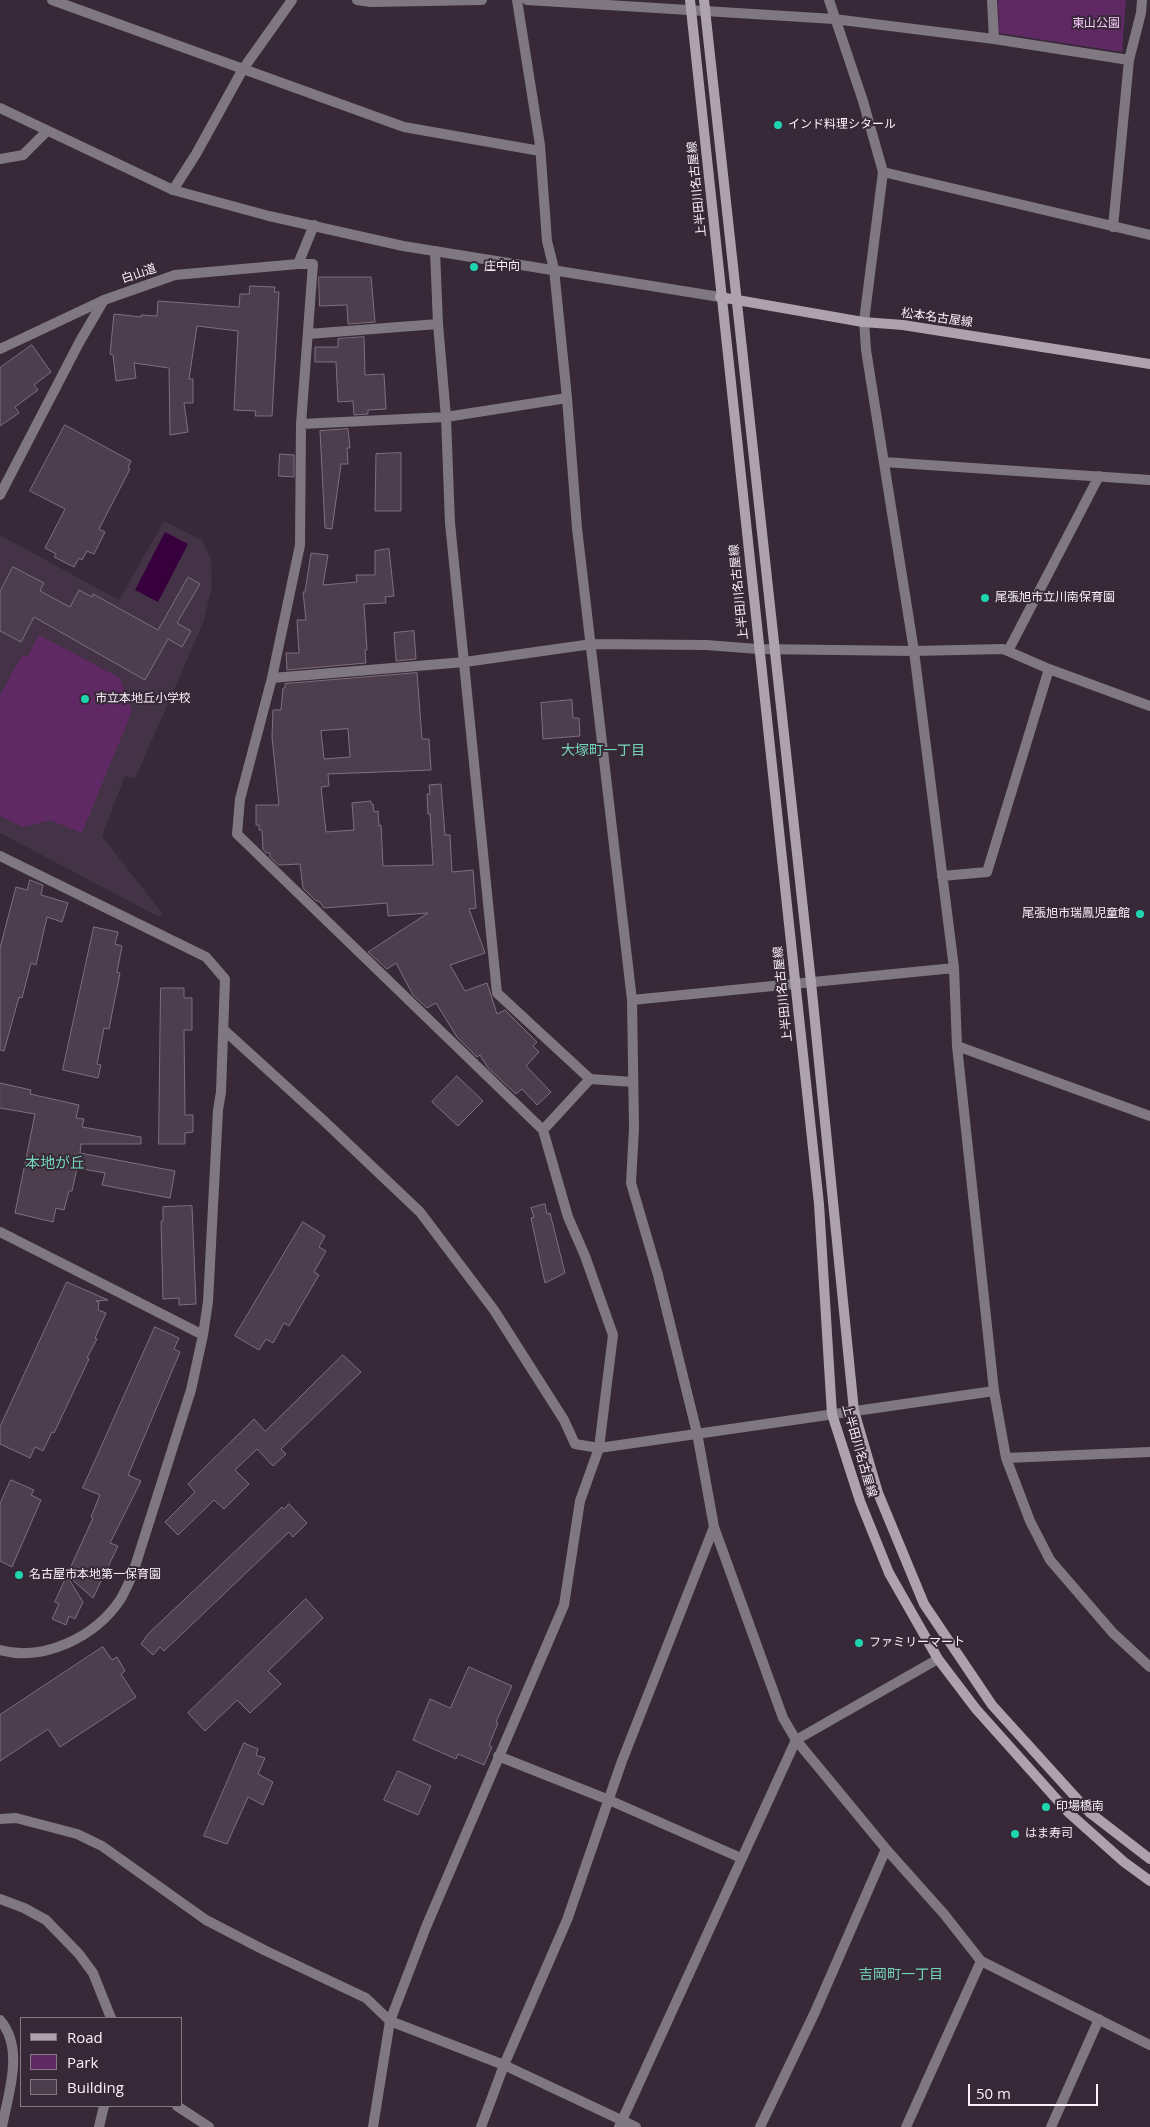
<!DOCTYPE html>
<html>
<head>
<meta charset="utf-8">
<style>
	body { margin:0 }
	#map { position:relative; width:1150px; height:2127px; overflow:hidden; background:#372938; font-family:"Open Sans",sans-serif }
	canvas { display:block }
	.legend { position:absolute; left:20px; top:2017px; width:162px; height:90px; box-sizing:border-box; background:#372938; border:1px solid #857986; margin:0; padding:6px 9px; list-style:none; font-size:15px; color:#faf1fb }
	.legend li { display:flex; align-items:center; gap:10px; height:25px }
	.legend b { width:25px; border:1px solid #857986 }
	.scale { position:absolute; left:968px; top:2084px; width:130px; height:22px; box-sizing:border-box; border:2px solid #faf1fb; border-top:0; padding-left:6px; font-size:15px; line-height:18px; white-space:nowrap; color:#faf1fb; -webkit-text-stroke:4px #372938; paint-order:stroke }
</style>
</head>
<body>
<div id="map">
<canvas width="1150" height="2127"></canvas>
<ul class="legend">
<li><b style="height:6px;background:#ada2ae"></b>Road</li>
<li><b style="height:14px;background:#5f2964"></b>Park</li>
<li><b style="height:14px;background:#4c3e4d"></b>Building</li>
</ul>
<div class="scale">50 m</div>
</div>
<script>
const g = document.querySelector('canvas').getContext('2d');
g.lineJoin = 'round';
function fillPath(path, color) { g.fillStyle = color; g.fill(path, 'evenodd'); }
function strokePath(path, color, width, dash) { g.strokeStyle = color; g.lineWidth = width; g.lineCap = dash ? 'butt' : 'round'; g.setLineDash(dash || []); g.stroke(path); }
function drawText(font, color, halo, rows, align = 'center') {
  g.font = font + ' "Open Sans","Noto Sans JP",sans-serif'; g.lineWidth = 4; g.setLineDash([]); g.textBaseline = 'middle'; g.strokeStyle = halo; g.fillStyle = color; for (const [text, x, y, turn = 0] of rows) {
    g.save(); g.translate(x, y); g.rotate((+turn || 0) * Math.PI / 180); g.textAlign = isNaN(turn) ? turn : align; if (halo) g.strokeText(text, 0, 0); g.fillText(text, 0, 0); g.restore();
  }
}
fillPath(new Path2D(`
	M164,521L203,541L211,560L212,588L203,623L135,779L125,776L102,836L162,913L159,917L0,833V535L119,600Z`), '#443246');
fillPath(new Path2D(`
	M998,0H1126L1122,52L999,33Z
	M39,635L120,678L132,711L82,833L50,820L23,827L0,816V695L22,655L27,657Z`), '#5f2964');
fillPath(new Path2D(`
	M165,532L188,544L158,602L135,590Z`), '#37003c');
const building = new Path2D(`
	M319,277H371L375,322L348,324L347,305L320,306Z
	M250,286L275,287L274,292H279L272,416H255L256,411L234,410L238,331L197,326L189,379H193V403H184L188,432L170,435L169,368L134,363L136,378L116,381L113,355L110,354L114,314L141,317V315L157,316L158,301L239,307L240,294H249Z
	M364,337L365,375L384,374L386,409L368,410V414L354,415L353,401L338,402L336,362H315V347H338V339Z
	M32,345L51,372L34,385L38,390L15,407L19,413L0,426V368Z
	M65,425L131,461L128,468L130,469L99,529L105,532L94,554L87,551L82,560L79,558L74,567L54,557L56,554L45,548L65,509L30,491Z
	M348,429L350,448H347L348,464H341L332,529L325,528L320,431Z
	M401,453V511H375L376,454Z
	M280,454L294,455V477L279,476Z
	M389,549L394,596L385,597L386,603L364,604L367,650H365L366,663L287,670L286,653H299L297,620H306L303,592H305L311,553L328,555L323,585L357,582L356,575H375V551Z
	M13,567L44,583L40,591L70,607L79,590L92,597L93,594L158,630L188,577L200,584L177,623L191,631L182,647L168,639L145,680L34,617L21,642L0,631V592Z
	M414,631L416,659L396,661L394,633Z
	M417,673L422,739H429L431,770L328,774L329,786L321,787L326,832L354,830L352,803L371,801V804H373L374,812L378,811L379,826L381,825L383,866L433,865L430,814H428L427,794H430L429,785L441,784L445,835H450L452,872L473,870L476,908L469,909L485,953L450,965L465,991L487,983L497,1014L505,1010L537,1042L533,1046L539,1052L526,1066L551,1092L537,1105L522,1089L516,1094L488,1068L480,1055L477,1057L457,1037L436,1003L427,1008L413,995L396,963L387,969L368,952L428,913L388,916L387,903L324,908L319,901H316L303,888L300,864L279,865L270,857V853H266L263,849L262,830H259V825H256V805H279L272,737L273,710H281L283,688H285V684ZM348,729L350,757L324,759L321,731Z
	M572,700L573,718H579L580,736L543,739L541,703Z
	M30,880L43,885L41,895L68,903L62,922L47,917L36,965L31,963L22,998L19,997L4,1051L0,1050V948L16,887L27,890Z
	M94,927L118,932L115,944L122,946L117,972L120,973L109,1029L104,1028L97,1064L101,1065L98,1078L63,1070Z
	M161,988H184V998H192V1030H184L185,1115H193V1132L185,1133V1144H159Z
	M457,1076L483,1101L458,1126L432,1102Z
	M0,1083L31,1090L30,1094L79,1105L76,1118L84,1119L82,1127L141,1137V1144H81L80,1153L175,1171L170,1198L102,1185L105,1173L77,1168L72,1191H69L64,1210L56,1208L53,1222L15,1213L35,1114L0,1108Z
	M545,1204L547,1214L550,1213L565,1273L545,1283L531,1218L534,1217L531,1208Z
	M192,1206L196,1304L179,1305V1298L163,1299L161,1221H163V1207Z
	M303,1222L325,1236L319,1247L326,1251L314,1272L319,1275L289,1326L284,1323L273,1343L266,1339L259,1350L235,1336Z
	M67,1282L108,1300L96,1301L99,1302L98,1310L106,1313L95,1338L97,1339L87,1358L89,1359L54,1433L52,1432L43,1451L35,1447L30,1458L0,1444V1427Z
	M155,1327L179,1338L174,1349L180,1352L129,1473L128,1475L141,1481L110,1543L118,1546L93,1598L67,1575L93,1518L91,1517L100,1495L83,1488Z
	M343,1355L361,1372L281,1449L286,1454L273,1466L257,1449L235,1470L249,1484L224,1509L214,1500L178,1535L165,1522L195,1492L188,1484L254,1419L265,1431Z
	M11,1480L34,1490L31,1495L41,1500L12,1567L0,1561V1504Z
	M289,1504L307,1523L293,1537L289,1532L164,1651L160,1647L153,1655L141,1644L148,1634L282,1507L284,1509Z
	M67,1576L83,1602L75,1619L69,1616L66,1625L52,1619L59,1604L55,1602Z
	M306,1599L323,1618L268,1671L281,1684L250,1713L237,1700L205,1731L188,1713Z
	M103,1647L112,1660L117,1657L125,1671L121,1674L136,1697L60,1747L48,1729L0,1761V1715Z
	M469,1667L512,1686L496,1722L498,1723L489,1745L492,1747L484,1765L458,1754L456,1759L413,1740L430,1699L450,1708Z
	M244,1743L258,1749L256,1755L265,1758L258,1774L273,1782L263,1805L248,1797L227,1844L204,1836Z
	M398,1771L431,1786L418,1815L384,1800Z`);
fillPath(building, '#4c3e4d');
strokePath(building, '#7f6f80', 1);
strokePath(new Path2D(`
	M52,0L404,127L540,151
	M357,0L371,2L482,0
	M517,0L540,145L547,241L554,269L567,398L577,528L632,1000L634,1128L631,1183L658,1275L697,1433L714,1527L783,1718L796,1740L886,1849L944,1914L981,1961L1150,2045
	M527,0L834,19L994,39L1129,60
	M829,0L863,101L883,172L864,321L866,350L914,651L954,968L957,1046L994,1391L1006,1458L1030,1521L1050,1560L1113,1633L1150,1667
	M992,0L994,39
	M0,159L23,155L47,131
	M883,172L1150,235
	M173,190L196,154L243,69L292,0
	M1113,227L1129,60L1141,13L1142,0
	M435,251L438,324L446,417L450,523L497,993L590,1079L633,1082
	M298,264H313L301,424L300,545L272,678L240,799L237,834L543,1130L568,1217L585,1256L613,1335L599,1448L580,1501L564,1605L426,1927L390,2021L373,2127
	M308,334L438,324
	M301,424L446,417L567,398
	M884,462L1150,480
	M0,495L80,341L104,300
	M1008,651L1099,476
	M272,678L465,662L592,644L706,645L758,649L914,651L1003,649L1049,669L1150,706
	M942,876L987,872L1049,669
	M632,1000L954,968
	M224,1030L323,1120L420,1212L494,1310L564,1420L575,1444L599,1448L994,1391
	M957,1046L1150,1116
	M543,1130L590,1079
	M1006,1458L1150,1452
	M498,1756L609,1800L741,1858
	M0,1819L16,1818L77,1834L102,1846L206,1920L264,1950L366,1998L390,2021L504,2065L636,2127
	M0,1899L24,1908L46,1920L79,1954L93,1973L111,2018
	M0,2020C25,2049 8,2094 2,2127
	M177,2106L209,2127
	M99,2127L104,2106
	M481,2127L504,2065L567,1920L622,1761L714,1527
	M760,2127L815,2012L886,1849
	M906,2127L981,1961
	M1051,2127L1099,2019`), '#7f7880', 10);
strokePath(new Path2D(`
	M0,108L173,190L269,216L403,246L720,297
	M0,349L104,300L175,275L298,264L314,225
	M0,856L206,957L225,979L221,1092L218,1110L208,1302L203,1335L191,1390L132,1576C128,1584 125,1592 120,1600C95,1637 44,1662 0,1650
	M0,1232L203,1335
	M619,2127L796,1740L938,1659`), '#7f7880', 10);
strokePath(new Path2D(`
	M690,0L819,1204L832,1414L860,1501L889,1573L938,1659L976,1709L1068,1812L1124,1862L1150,1881
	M704,0L811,982L854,1411L878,1493L924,1604L992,1705L1089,1812L1150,1859
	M720,297L863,322L903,325L1150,364`), '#ada2ae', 10);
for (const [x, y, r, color] of [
	[778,125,5,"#1fd5b0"],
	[474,267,5,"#1fd5b0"],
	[985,598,5,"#1fd5b0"],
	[85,699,5,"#1fd5b0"],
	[1140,914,5,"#1fd5b0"],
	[19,1575,5,"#1fd5b0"],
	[859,1643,5,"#1fd5b0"],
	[1046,1807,5,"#1fd5b0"],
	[1015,1834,5,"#1fd5b0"]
]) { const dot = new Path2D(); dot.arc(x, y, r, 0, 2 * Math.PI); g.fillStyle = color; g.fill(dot); strokePath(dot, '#372938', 2); }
drawText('12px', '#f8c8fc', '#372938', [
	["東山公園",1096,24]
]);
drawText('12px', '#faf1fb', '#372938', [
	["インド料理シタール",788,125],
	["庄中向",484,267],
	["尾張旭市立川南保育園",995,598],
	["市立本地丘小学校",95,699],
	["尾張旭市瑞鳳児童館",1130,914,"right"],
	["名古屋市本地第一保育園",29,1575],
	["ファミリーマート",869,1643],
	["印場橋南",1056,1807],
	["はま寿司",1025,1834]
], 'left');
drawText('12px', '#faf1fb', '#372938', [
	["上半田川名古屋線",697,189,-96],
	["白山道",139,274,-19],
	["松本名古屋線",937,318,8],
	["上半田川名古屋線",739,592,-96],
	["上半田川名古屋線",783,994,-96],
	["上半田川名古屋線",859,1451,74]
]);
drawText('14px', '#73d4ba', '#372938', [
	["大塚町一丁目",603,751],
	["吉岡町一丁目",901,1975]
]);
drawText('15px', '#73d4ba', '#372938', [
	["本地が丘",55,1164]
]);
</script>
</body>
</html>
